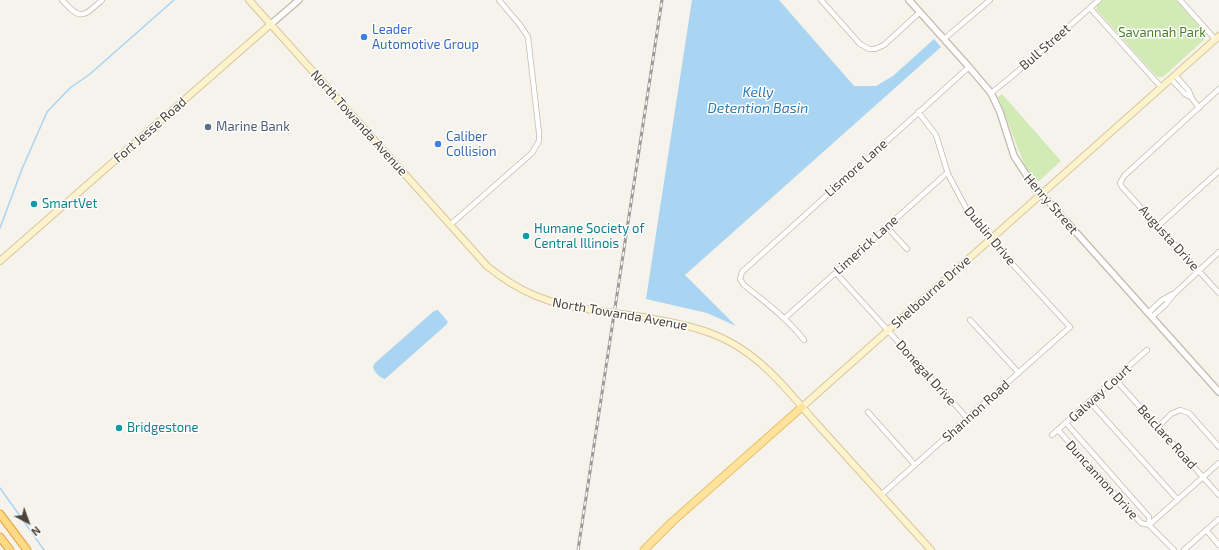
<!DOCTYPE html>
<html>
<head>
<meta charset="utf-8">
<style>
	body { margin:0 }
	#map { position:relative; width:1219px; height:550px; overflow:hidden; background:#f6f3ec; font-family:"Exo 2",sans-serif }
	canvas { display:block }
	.north { position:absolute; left:8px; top:502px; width:40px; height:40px; -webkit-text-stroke:3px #fff; paint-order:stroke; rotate:139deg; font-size:11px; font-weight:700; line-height:16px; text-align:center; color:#4b4439 }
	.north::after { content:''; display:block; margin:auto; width:14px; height:18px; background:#4b4439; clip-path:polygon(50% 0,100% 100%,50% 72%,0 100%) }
</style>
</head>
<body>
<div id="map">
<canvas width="1219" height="550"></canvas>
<div class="north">N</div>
</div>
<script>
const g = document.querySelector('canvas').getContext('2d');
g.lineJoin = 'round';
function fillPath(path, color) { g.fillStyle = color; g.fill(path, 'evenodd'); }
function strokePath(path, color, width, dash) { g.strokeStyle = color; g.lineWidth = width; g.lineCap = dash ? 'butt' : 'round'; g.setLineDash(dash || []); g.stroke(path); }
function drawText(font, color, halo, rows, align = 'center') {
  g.font = font + ' "Exo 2",sans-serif'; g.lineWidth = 3; g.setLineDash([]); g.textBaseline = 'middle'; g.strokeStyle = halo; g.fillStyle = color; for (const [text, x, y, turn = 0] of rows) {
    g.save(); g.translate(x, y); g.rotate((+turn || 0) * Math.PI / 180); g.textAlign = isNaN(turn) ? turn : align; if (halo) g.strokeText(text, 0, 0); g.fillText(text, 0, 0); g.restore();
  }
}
fillPath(new Path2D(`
	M1102,0H1176L1206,34V38L1163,77H1157L1096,9L1097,5Z
	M1002,94L1061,161L1039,181L1034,178L1024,164L998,97Z`), '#d2eab5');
fillPath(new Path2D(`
	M692,0H779L854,86H876L893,76L934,39L941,47L685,275L736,326L707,313L646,299Z
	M438,310L448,322L446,325L385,379C379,377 375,373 373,367L375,363L434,311Z`), '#a9d4f2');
strokePath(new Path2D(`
	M0,228L22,169L47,112L70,88L90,74L174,0
	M0,488L44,550`), '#a9d4f2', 1.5);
const minor = new Path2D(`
	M62,0C81,21 83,17 102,0
	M821,0L860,44L869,49H875L884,45L920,12
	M1180,0L1215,39
	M1090,8L1161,87
	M944,39L990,0
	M1175,75L1189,91L1191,97L1199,108
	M1171,79L1185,94L1191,97
	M1219,89L1124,176L1120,183L1122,187L1219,293
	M991,93L1010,78L1099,0
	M450,225L532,153L539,141V133L528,37L520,25L499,0
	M1158,226L1219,171
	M887,227L907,249
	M836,273L968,419
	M1148,313L1162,300L1173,294
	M1152,317L1166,304L1174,294L1219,252
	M785,318L947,173
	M970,320L1019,373
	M804,340C787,318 766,303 744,285L740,279L742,272L969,67
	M1115,379L1219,495
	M1090,402L1178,500
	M868,412L915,465
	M1066,423L1149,517V525L1174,550
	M1158,427L1171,414L1180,410L1189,413L1219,447
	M1058,430L1141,523L1149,525
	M1052,435L1147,350
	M881,495L1070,327L984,233L966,208L948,174L936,135L918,112
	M1149,525L1219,463
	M1206,530L1219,545
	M1184,550L1219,519`);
const tertiary = new Path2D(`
	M909,0L969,67L991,93L1000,112L1014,156L1031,182L1219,392
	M271,24L299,0`);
const secondary = new Path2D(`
	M249,0L487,266C520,293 551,305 593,310
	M0,261L271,24
	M643,317C674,323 703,327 730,342C766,361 791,395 817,424C855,466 893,508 931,550
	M802,407L1219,36`);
const primary = new Path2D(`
	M644,550L672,522L802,407`);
const trunk = new Path2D(`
	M0,514L27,550
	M0,537L10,550`);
strokePath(minor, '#c2bbae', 6);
strokePath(tertiary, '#c2bbae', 8);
strokePath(secondary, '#d6c79b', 8);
strokePath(primary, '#e6c16a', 9);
strokePath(trunk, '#e0a43c', 9);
strokePath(minor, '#fff', 4.5);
strokePath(tertiary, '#fff', 5.5);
strokePath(secondary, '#fff3cd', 6);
strokePath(primary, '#ffe39c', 7);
strokePath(trunk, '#ffd985', 7);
const rail = new Path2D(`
	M578,550L662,0`);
strokePath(rail, '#9a9a9a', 3);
strokePath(rail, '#fff', 1.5, [4.5]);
const secondaryBridge = new Path2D(`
	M593,310L643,317`);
strokePath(secondaryBridge, '#d6c79b', 8, []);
strokePath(secondaryBridge, '#fff3cd', 6);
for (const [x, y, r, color] of [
	[364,37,4,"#3f7fe0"],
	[208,127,4,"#5c6f8a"],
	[438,144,4,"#3f7fe0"],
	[34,204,4,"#0f9aa8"],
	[526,236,4,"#0f9aa8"],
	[119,428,4,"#0f9aa8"]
]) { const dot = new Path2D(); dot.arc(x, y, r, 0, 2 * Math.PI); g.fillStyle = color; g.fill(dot); strokePath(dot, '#fff', 1.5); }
drawText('13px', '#366cbe', '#fff', [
	["Leader",372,30],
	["Automotive Group",372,45],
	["Caliber",446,137],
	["Collision",446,152]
], 'left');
drawText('13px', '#4a7f2a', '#fff', [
	["Savannah Park",1162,33]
]);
drawText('13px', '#4b4439', '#fff', [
	["Bull Street",1045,47,-41],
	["North Towanda Avenue",359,123,48],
	["Fort Jesse Road",150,130,-41],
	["Lismore Lane",856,168,-42],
	["Henry Street",1051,204,49],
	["Dublin Drive",990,236,50],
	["Augusta Drive",1169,238,48],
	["Limerick Lane",866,245,-42],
	["Shelbourne Drive",931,292,-42],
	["North Towanda Avenue",620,314,10],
	["Donegal Drive",926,373,48],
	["Galway Court",1100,393,-42],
	["Shannon Road",976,411,-42],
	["Belclare Road",1167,437,48],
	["Duncannon Drive",1102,480,48]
]);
drawText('13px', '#4e5e75', '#fff', [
	["Marine Bank",216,127]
], 'left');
drawText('13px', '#0d838f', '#fff', [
	["SmartVet",42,204],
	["Humane Society of",534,229],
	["Central Illinois",534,244],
	["Bridgestone",127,428]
], 'left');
drawText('italic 14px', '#2e7ab2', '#fff', [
	["Kelly",758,92],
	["Detention Basin",758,108]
]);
</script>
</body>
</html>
